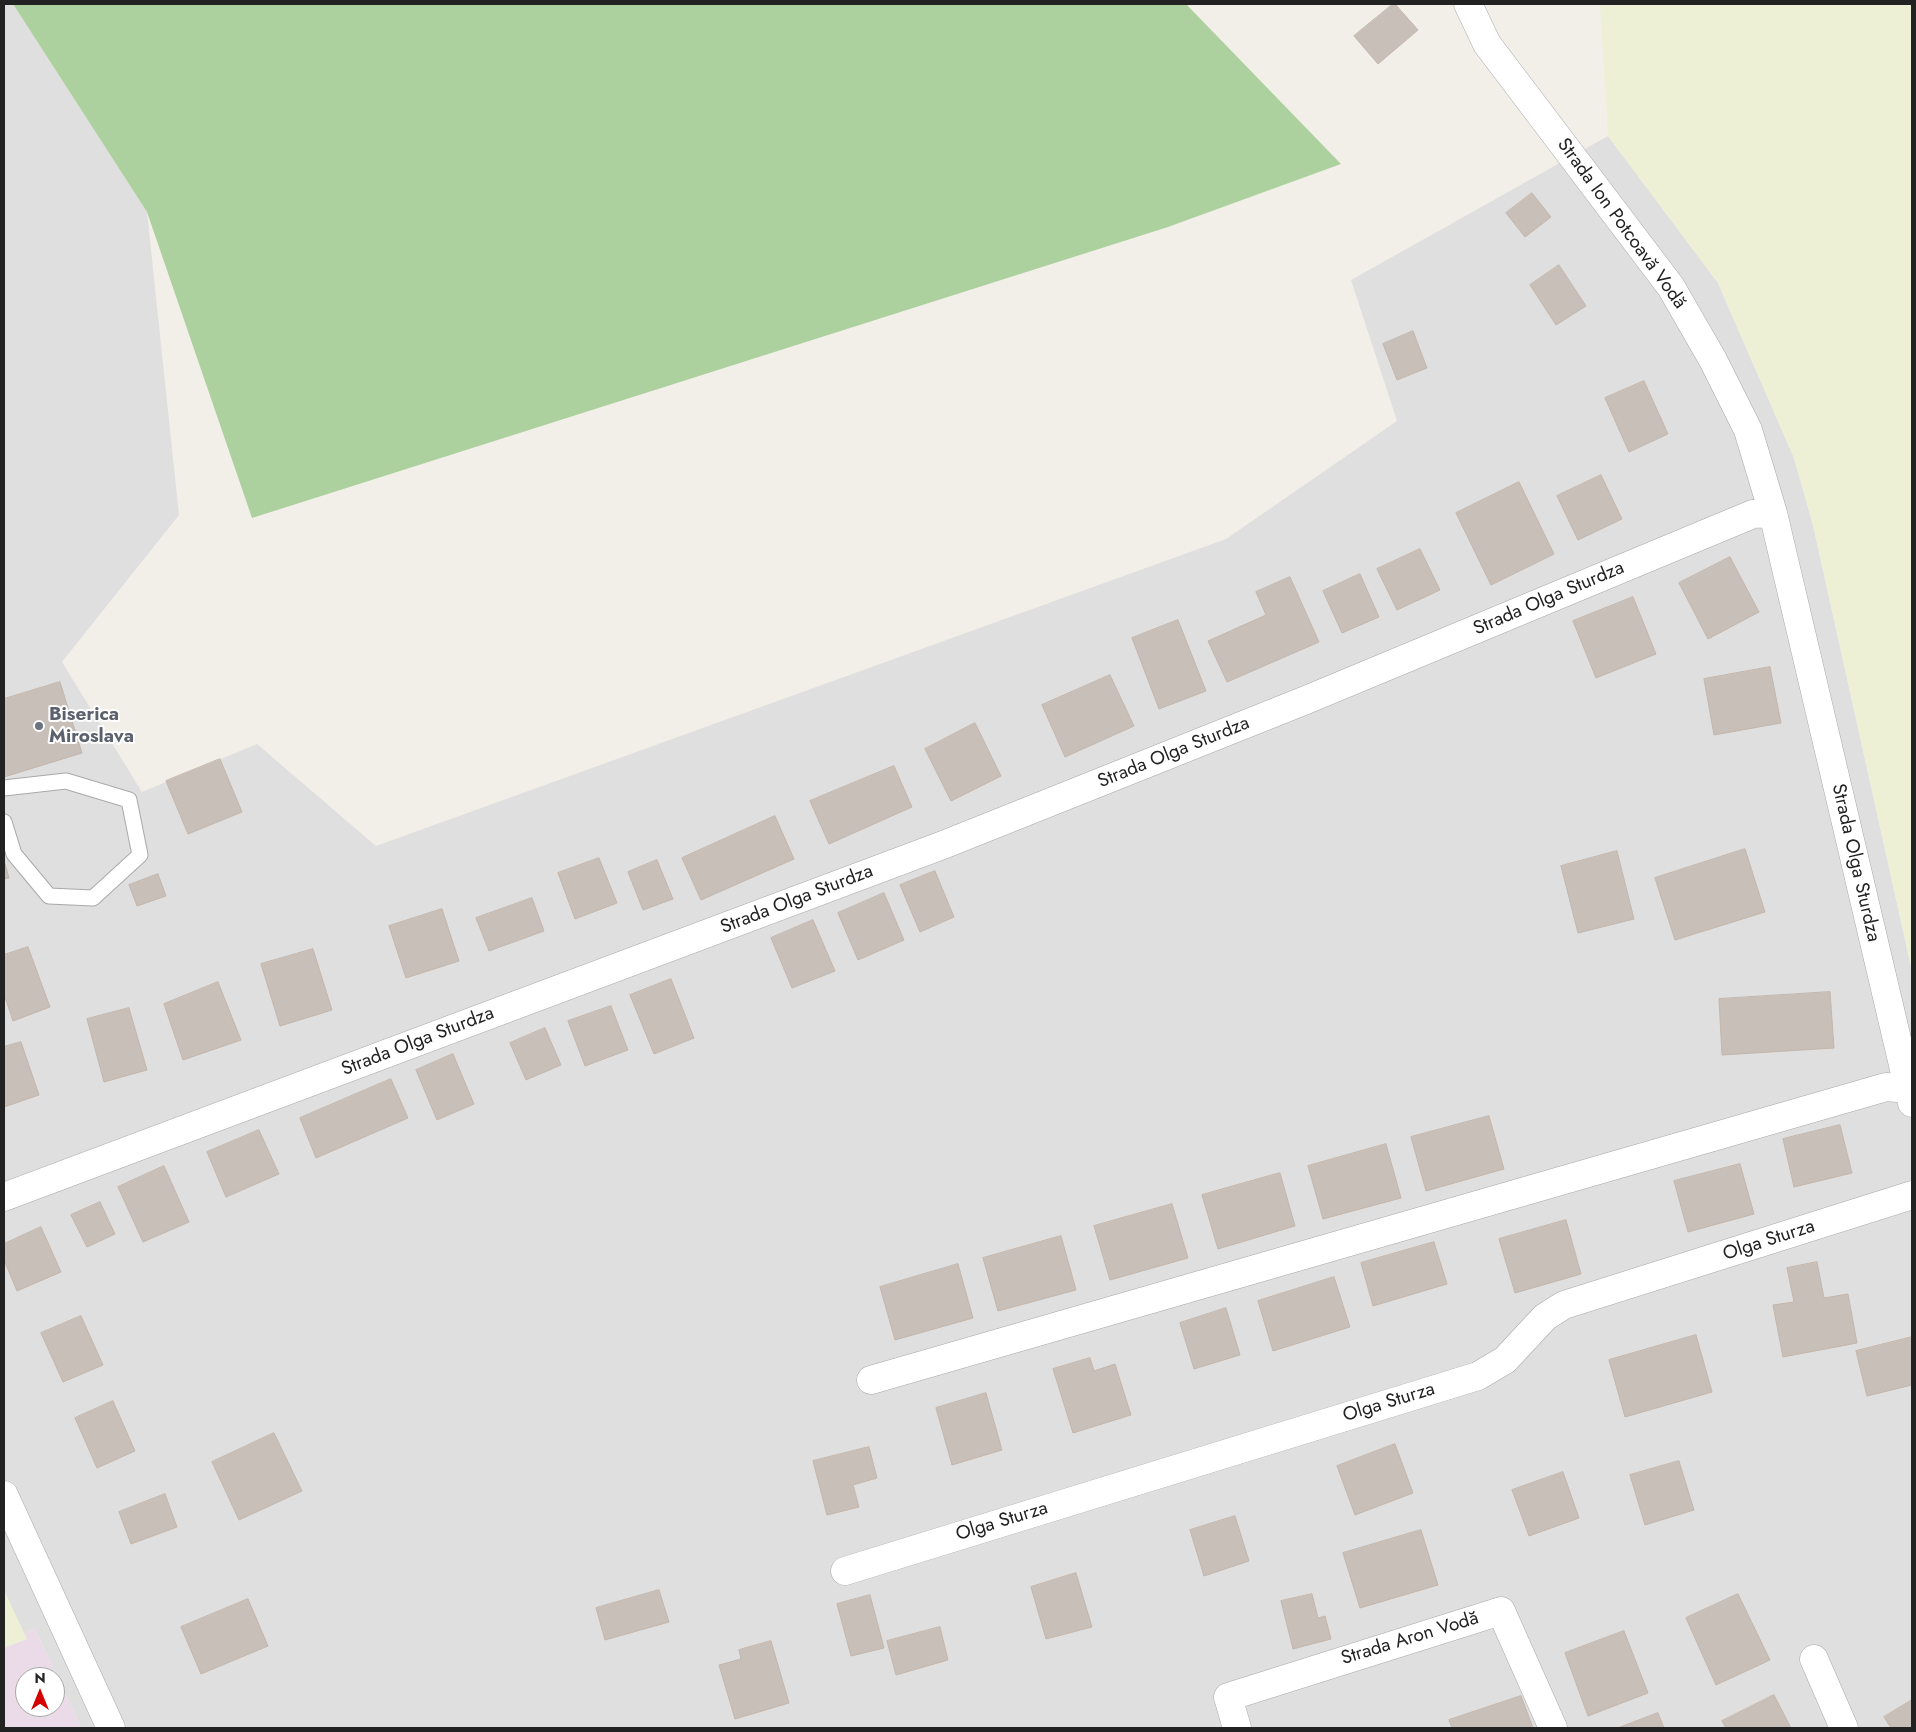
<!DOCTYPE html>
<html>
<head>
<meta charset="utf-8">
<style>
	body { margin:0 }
	#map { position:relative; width:1916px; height:1732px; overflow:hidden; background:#f2efe9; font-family:Jost,sans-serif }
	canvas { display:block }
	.frame { position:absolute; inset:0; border:5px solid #222; pointer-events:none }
	.north { position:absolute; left:15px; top:1667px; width:50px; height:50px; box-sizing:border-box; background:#fff; border:1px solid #a7a7a7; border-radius:50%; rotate:0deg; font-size:14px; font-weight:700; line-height:20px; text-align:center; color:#222 }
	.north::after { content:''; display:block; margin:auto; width:18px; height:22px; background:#d40000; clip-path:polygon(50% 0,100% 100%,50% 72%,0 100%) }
</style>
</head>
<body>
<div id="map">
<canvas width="1916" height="1732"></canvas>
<div class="frame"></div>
<div class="north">N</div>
</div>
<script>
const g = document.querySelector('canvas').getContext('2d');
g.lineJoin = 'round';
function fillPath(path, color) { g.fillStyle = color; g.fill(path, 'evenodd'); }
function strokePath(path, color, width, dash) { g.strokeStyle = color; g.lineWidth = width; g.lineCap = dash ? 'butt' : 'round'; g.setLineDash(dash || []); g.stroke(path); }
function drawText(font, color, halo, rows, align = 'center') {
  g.font = font + ' Jost,sans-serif'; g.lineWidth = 4; g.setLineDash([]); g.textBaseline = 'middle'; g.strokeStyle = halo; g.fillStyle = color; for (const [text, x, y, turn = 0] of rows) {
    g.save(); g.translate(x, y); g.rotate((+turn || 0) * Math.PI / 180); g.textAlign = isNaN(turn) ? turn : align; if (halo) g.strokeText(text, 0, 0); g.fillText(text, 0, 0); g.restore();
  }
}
fillPath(new Path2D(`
	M4,4H13L147,212L179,515L62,662L142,792L257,744L376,846L1226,539L1397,421L1351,280L1608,136L1718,283L1794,458L1813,525L1912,971V1728H81L35,1629L4,1640Z`), '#e0dfdf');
fillPath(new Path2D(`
	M35,1629L81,1728H4V1640ZM25,1677H55V1707H25Z`), '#ebdbe8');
fillPath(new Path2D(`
	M1600,4H1912V971L1813,525L1794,458L1718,283L1608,136Z
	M4,1590L27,1639L4,1648Z`), '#eef0d5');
fillPath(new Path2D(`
	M13,4H1186L1341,164L1168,227L252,518L147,212Z`), '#add19e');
const building = new Path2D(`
	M1393,4H1395L1418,30L1378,64L1354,36Z
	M1532,193L1551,217L1525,237L1506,213Z
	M1559,265L1586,306L1556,325L1530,285Z
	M1413,331L1427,368L1397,380L1383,344Z
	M1644,381L1668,434L1629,452L1605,398Z
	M1601,475L1622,519L1578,540L1557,496Z
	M1519,482L1554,554L1491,585L1456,513Z
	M1420,549L1440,590L1397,610L1377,569Z
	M1730,557L1759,612L1708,639L1679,583Z
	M1360,574L1379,617L1342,633L1323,591Z
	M1290,577L1319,642L1227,682L1208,641L1266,615L1256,592Z
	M1633,597L1656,654L1596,678L1573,621Z
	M1178,620L1206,691L1159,709L1132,638Z
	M1770,667L1781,723L1714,735L1704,679Z
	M1110,675L1134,726L1065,757L1042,705Z
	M60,682L82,753L4,777V699Z
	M975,723L1001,776L951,801L925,749Z
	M220,759L242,812L188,834L166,781Z
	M894,766L912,807L829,844L810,801Z
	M775,816L794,859L701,900L682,858Z
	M1745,849L1765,912L1675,940L1655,878Z
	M1617,851L1634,919L1578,933L1561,866Z
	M599,858L617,903L575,919L558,873Z
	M4,860L9,878L4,879Z
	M657,860L673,899L643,910L628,872Z
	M935,871L954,917L920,932L900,885Z
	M158,874L166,896L137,906L129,885Z
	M884,893L904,940L858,960L838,913Z
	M532,898L544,931L489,951L476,918Z
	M442,909L459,961L406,978L389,926Z
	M813,920L835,971L792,988L771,938Z
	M28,947L50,1007L13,1021L4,994V955Z
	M313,949L332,1010L280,1026L261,964Z
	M671,979L694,1038L654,1054L630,995Z
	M218,982L241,1040L183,1060L164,1004Z
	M1830,992L1834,1048L1722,1055L1719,999Z
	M611,1006L628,1050L585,1066L568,1021Z
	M129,1008L147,1070L104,1082L87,1019Z
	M545,1028L561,1065L526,1080L510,1043Z
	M21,1042L39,1095L4,1107V1047Z
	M453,1054L474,1104L437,1120L416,1070Z
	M391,1079L408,1118L316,1158L300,1118Z
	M1489,1116L1504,1169L1426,1191L1411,1137Z
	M1840,1125L1852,1173L1794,1187L1783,1139Z
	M259,1130L279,1174L226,1197L207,1152Z
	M1386,1144L1401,1198L1323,1219L1308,1166Z
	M1740,1164L1754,1214L1688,1232L1674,1181Z
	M164,1166L189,1222L143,1242L118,1187Z
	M1280,1173L1295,1226L1218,1249L1202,1195Z
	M100,1202L115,1234L87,1247L71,1215Z
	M1172,1204L1188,1258L1110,1280L1094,1226Z
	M1566,1220L1581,1274L1515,1293L1499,1239Z
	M41,1227L61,1272L17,1291L4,1260V1244Z
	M1061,1236L1076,1290L998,1311L983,1258Z
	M1434,1242L1447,1284L1373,1306L1361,1263Z
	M1817,1262L1824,1298L1848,1294L1857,1343L1783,1357L1773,1305L1794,1302L1787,1268Z
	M958,1264L973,1318L895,1340L880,1287Z
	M1334,1277L1350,1327L1273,1351L1258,1301Z
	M1226,1308L1240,1355L1194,1369L1180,1323Z
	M81,1316L103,1365L63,1382L41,1333Z
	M1696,1335L1712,1392L1625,1417L1609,1360Z
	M1912,1337V1385L1867,1396L1856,1351Z
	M1090,1358L1094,1371L1115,1364L1131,1415L1073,1433L1053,1369Z
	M986,1393L1002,1450L952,1465L936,1408Z
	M113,1401L135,1451L97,1468L75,1418Z
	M274,1433L302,1491L239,1520L212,1462Z
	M1395,1444L1413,1493L1355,1515L1337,1466Z
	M869,1447L877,1478L853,1485L859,1507L827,1515L813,1461Z
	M1679,1461L1694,1510L1645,1525L1630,1475Z
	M1563,1472L1579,1518L1529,1536L1512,1490Z
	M165,1494L177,1527L131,1544L119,1512Z
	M1235,1516L1249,1561L1204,1576L1190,1530Z
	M1421,1530L1438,1585L1360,1608L1343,1553Z
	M1076,1573L1092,1627L1046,1639L1031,1587Z
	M659,1590L669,1622L605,1640L596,1608Z
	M1312,1594L1318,1618L1325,1616L1331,1639L1293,1649L1281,1601Z
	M1738,1594L1770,1660L1716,1685L1686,1618Z
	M870,1595L884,1648L851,1656L837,1604Z
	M248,1599L268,1646L201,1674L181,1627Z
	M940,1627L948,1660L896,1675L887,1641Z
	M1624,1631L1648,1693L1588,1716L1565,1653Z
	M771,1641L789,1703L735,1719L719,1665L741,1659L739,1650Z
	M1774,1695L1791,1728H1726L1722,1721Z
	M1521,1696L1533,1728H1452L1449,1720Z
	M1912,1700V1728H1891L1884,1717Z
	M1658,1713L1664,1728H1618Z`);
fillPath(building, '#c7bfb8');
strokePath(building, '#c4b6ab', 1);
const service = new Path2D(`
	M4,788L66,781L129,800L140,855L93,898L49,896L14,854L4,822`);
const minor = new Path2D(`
	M1468,4L1487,44L1671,287L1713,360L1748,430L1773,513L1912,1103
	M4,1197L943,845L1306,700L1753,514L1773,513
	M871,1380L1886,1087L1909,1089
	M845,1571L1478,1376L1505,1360L1545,1317L1564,1305L1912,1195
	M1814,1659L1844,1728
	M1237,1728L1228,1697L1501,1611L1553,1728`);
const tertiary = new Path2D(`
	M4,1495L111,1728`);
strokePath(service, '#a9a9a9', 17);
strokePath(minor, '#a9a9a9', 29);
strokePath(tertiary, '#a9a9a9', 29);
strokePath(service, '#fff', 15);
strokePath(minor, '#fff', 28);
strokePath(tertiary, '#fff', 28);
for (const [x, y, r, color] of [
	[39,726,5,"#6b7280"]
]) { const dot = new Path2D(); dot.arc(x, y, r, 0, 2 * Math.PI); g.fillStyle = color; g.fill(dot); strokePath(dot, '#fff', 2); }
drawText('19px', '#222', '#fff', [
	["Strada Ion Potcoavă Vodă",1621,224,54],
	["Strada Olga Sturdza",1549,599,-23],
	["Strada Olga Sturdza",1174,753,-22],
	["Strada Olga Sturdza",1855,863,77],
	["Strada Olga Sturdza",797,900,-21],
	["Strada Olga Sturdza",418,1042,-21],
	["Olga Sturza",1769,1241,-18],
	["Olga Sturza",1389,1403,-17],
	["Olga Sturza",1002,1522,-17],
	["Strada Aron Vodă",1410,1639,-17]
]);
drawText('bold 19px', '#5b616d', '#fff', [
	["Biserica",49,715],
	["Miroslava",49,737]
], 'left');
</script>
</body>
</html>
